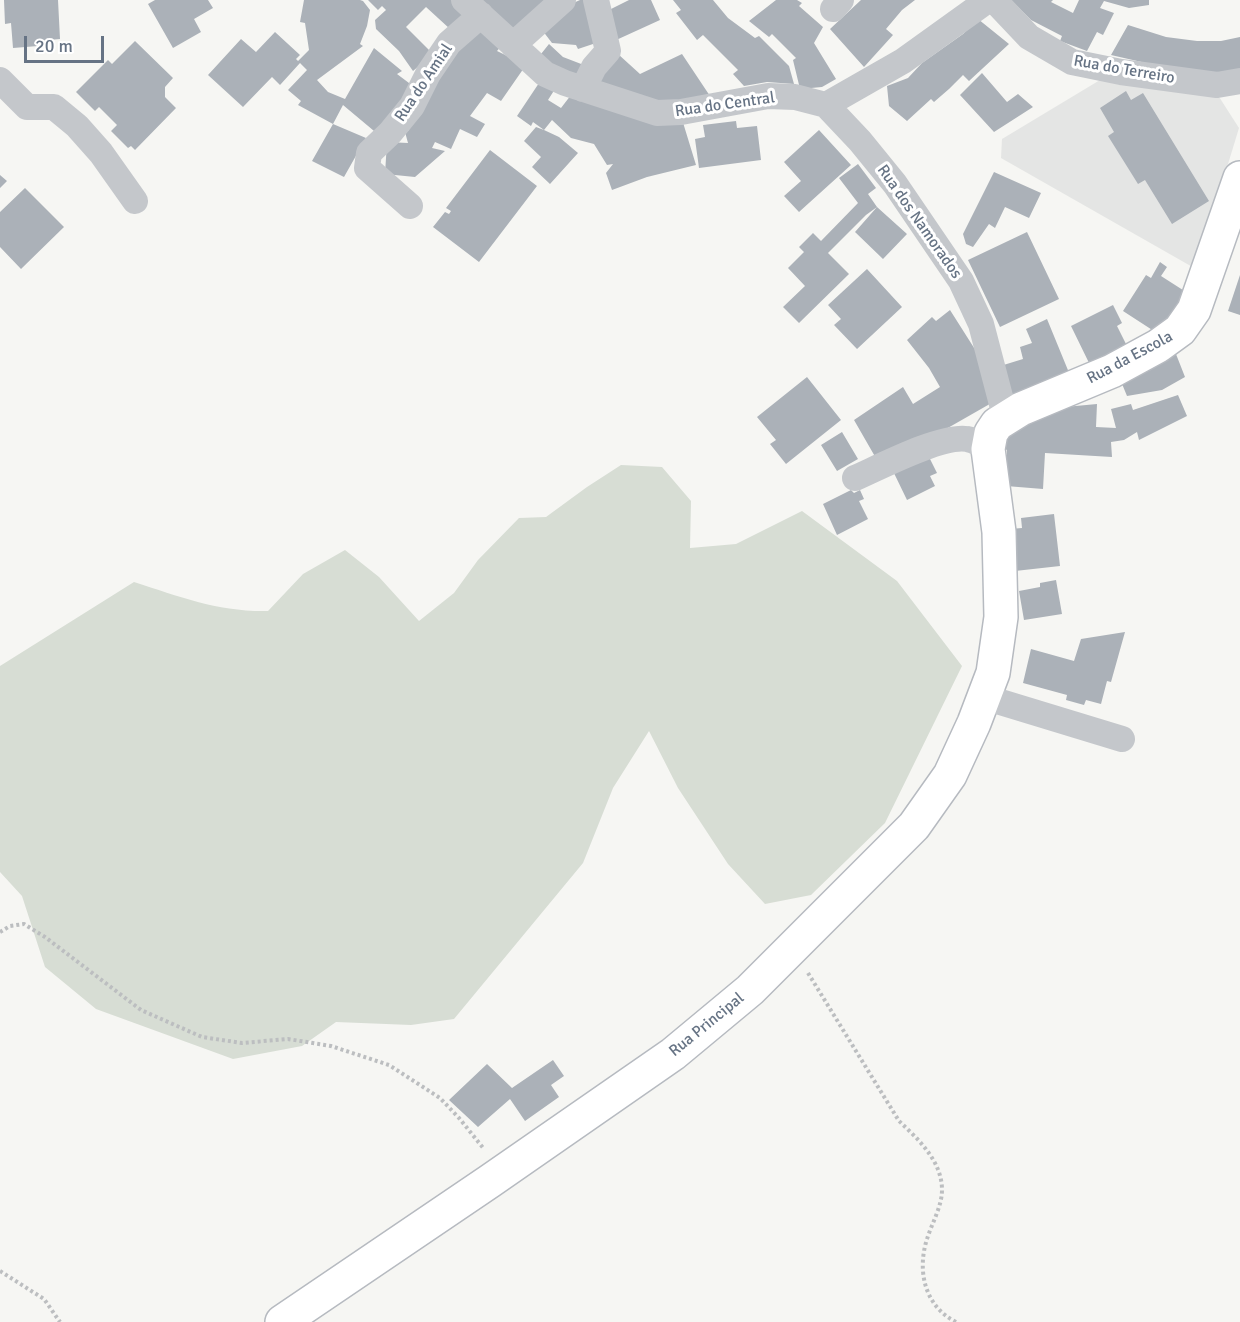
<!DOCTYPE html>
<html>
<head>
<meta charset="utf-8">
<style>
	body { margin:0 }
	#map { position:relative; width:1240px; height:1322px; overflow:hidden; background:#f6f6f3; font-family:Signika,sans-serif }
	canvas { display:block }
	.scale { position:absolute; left:24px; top:36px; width:80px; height:27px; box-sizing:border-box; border:3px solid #667384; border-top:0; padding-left:8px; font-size:18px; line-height:21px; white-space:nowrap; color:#667384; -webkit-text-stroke:4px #fff; paint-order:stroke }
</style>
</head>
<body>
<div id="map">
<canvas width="1240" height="1322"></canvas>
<div class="scale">20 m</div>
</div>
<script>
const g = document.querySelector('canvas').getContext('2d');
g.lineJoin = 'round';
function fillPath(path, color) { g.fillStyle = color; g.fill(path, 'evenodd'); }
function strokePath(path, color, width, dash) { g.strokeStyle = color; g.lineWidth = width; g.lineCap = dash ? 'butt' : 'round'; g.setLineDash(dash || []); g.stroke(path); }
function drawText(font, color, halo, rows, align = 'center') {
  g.font = font + ' Signika,sans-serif'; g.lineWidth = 6; g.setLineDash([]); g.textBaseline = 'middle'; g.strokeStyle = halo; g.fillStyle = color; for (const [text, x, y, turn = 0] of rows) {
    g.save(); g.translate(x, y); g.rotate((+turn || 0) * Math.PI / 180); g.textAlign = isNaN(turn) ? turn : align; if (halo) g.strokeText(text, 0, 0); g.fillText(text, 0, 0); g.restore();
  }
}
fillPath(new Path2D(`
	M1105,77L1214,89L1239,128L1196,269L1001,158L1002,139Z`), '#e4e5e4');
fillPath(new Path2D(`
	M621,465L662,467L691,501L690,548L736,544L802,511L897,581L962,666L885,823L811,895L765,904L728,864L678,788L649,731L613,788L583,863L454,1019L411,1025L336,1022L302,1046L233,1059L96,1009L45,967L22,896L0,872V666L134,582C181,597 218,612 268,611L303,574L345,550L379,577L419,621L454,593L478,560L519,518L546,517L587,487Z`), '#d7ddd4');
fillPath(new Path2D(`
	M4,0H58L60,39L38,41V46L13,48L11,23L5,24Z
	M155,0H208L213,8L194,19L201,32L173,48L148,4Z
	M304,0H360L363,1L370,10L367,26L360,44L363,46L317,80L328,92L345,99L374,48L402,71L397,74L417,89L380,136L343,105L333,124L298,105L301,101L288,90L307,70L300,63L280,85L272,77L243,107L208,75L241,39L256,52L275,32L300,55L296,59L298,61L309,50L305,23L300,22Z
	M368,0H454L468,10L450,29L426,7L406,27L433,54L413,71L399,51L376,29L375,20L386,10L382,6L378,10Z
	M475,0H550L511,36Z
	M580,0H589L599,42L578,49L576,45L552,43L539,26L560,9Z
	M629,0H651L660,20L614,41L601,14Z
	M673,0H713L728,18L755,38L759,36L789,66L794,84L767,82L744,86L733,74L738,70L703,35L697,40L676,13L681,10Z
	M776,0H797L802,3L799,6L823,27L814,43L836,79L822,87L800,89L793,60L796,58L772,34L769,37L749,21Z
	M861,0H915L902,10L886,29L893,35L864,67L830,29Z
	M1011,0H1053L1051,2L1073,13L1079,0H1149V5L1129,8L1104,1L1100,8L1114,13L1103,35L1097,32L1087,51L1060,41L1062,36L1031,20Z
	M978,19L1009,44L969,81L963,75L949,89L934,102L931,99L907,121L889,106L887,86L908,78L922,63L963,34Z
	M1128,25L1166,37L1197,41H1221L1240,37V71L1224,74L1159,66L1111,55Z
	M483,28L502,45L497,51L526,65L501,101L487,93L470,116L485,124L477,137L460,129L451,149L435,142L432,148L445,151L415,177L385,174L387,142L408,143L405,132L408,131L422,109L443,68L459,46Z
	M135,41L173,78L165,87V97L176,108L135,150L131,146L128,148L111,131L117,125L99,107L95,111L76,92L108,60L112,64Z
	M549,44L563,57L589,67L582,85L537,59Z
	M618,54L640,74L682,54L710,96L656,110L592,82Z
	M982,73L1007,102L1018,94L1033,107L994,132L960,95Z
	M541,80L555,89L548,100L561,108L571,95L681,116L696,165L647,177L612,190L606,173L613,164L607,165L594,144L571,138L552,120L544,130L559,137L578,153L550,184L532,167L541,157L524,141L536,127L544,130L533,122L531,126L517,116Z
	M1126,91L1131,100L1143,93L1209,201L1172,224L1145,180L1138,184L1108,136L1114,132L1100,108Z
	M736,121L737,128L757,126L761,160L699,168L695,139L705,137L703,125Z
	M333,124L366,138L344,177L312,161Z
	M819,130L851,165L799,212L784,196L801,181L784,162Z
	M490,150L537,186L479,262L433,227L445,212L449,214L451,211L446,208Z
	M858,164L876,188L868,194L877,207L907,234L883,259L855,232L877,207L866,215L828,253L849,274L799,323L783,307L805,286L788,268L804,252L799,247L813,233L821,241L858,203L839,178Z
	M994,172L1041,193L1029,218L1005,207L995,228L989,224L973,247L966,244L963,234Z
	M0,175L7,181L0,188Z
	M25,188L64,227L21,269L0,247V212Z
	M1027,232L1059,299L1000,327L968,260Z
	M1160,262L1167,267L1161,276L1186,292L1160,335L1123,311L1146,275L1151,278Z
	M867,269L902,307L857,349L834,325L841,319L828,305Z
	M1240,275V315L1228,311Z
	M1113,305L1122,323L1117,326L1128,348L1091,367L1071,326Z
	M950,310L983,362L995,401L946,429L877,460L854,420L903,387L913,404L940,387L929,368L907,340L932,317L936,321Z
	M1047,319L1072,380L1012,395L997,367L1023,359L1020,347L1032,343L1026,329Z
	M1174,349L1185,377L1162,390L1127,396L1120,379Z
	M807,377L841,420L786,464L770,444L776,440L757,417Z
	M1178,395L1187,416L1139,440L1137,432L1124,440L1111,442L1112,457L1045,453L1043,489L1006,486L1007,450L997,445L1007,428L1065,407L1097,404L1096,427L1116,428L1111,409L1131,404L1133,410Z
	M842,432L858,459L837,471L821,445Z
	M927,453L937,473L930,476L935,486L907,500L892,469Z
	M851,490L854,493L860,490L864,499L859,501L868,519L837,535L823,504Z
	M1054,514L1060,566L1015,571L1010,529L1022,528L1021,518Z
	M1056,580L1062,614L1024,620L1019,591L1040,587V583Z
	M1125,632L1111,682L1107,681L1101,704L1086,700L1084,705L1066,700L1067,695L1023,683L1031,649L1074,661L1081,639Z
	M553,1060L564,1076L551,1085L559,1097L525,1121L510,1099L478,1127L449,1100L487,1064L512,1088Z`), '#abb1b8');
const secondary = new Path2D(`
	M282,1322L490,1181L673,1054L750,990L914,826L950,775L974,723L993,673L1001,617L999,532L988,449L991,433L997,424L1021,409L1112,371L1158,346L1180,330L1194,310L1240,178`);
strokePath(secondary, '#b6bac0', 36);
strokePath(new Path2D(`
	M0,932L10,926L24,924L45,937L141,1010L202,1037L242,1043L288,1039L331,1046L389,1065L440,1098L459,1118L484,1149
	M808,973L899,1121C918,1139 942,1161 942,1190C942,1206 932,1223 927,1239C917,1270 924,1306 956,1322
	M0,1271L44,1299L60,1322`), '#bcbec0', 4, [3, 3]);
strokePath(new Path2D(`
	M464,0L545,74L565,83L657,113L681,112L768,96L795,97L826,105L903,61L988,0
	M994,0L1029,37L1072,62L1121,72L1217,85L1240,81
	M833,9L841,0
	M513,45L563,0
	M0,80L27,107H54L77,126L101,153L135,201
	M583,89L594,67L608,51L596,0
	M826,105L860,141L895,184L961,281L981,324L1003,408L997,424
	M410,206L367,168L369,153L390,133L412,106L428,74L449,43L481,15
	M855,478C880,467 941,435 967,439C975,440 981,444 988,449
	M984,697L1122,739`), '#c4c7cb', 26);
strokePath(secondary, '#fff', 33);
drawText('16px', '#667384', '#fff', [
	["Rua do Terreiro",1124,70,10],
	["Rua do Amial",424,83,-56],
	["Rua do Central",725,105,-8],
	["Rua dos Namorados",919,222,55],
	["Rua da Escola",1130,358,-28],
	["Rua Principal",707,1025,-39]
]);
</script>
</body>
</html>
